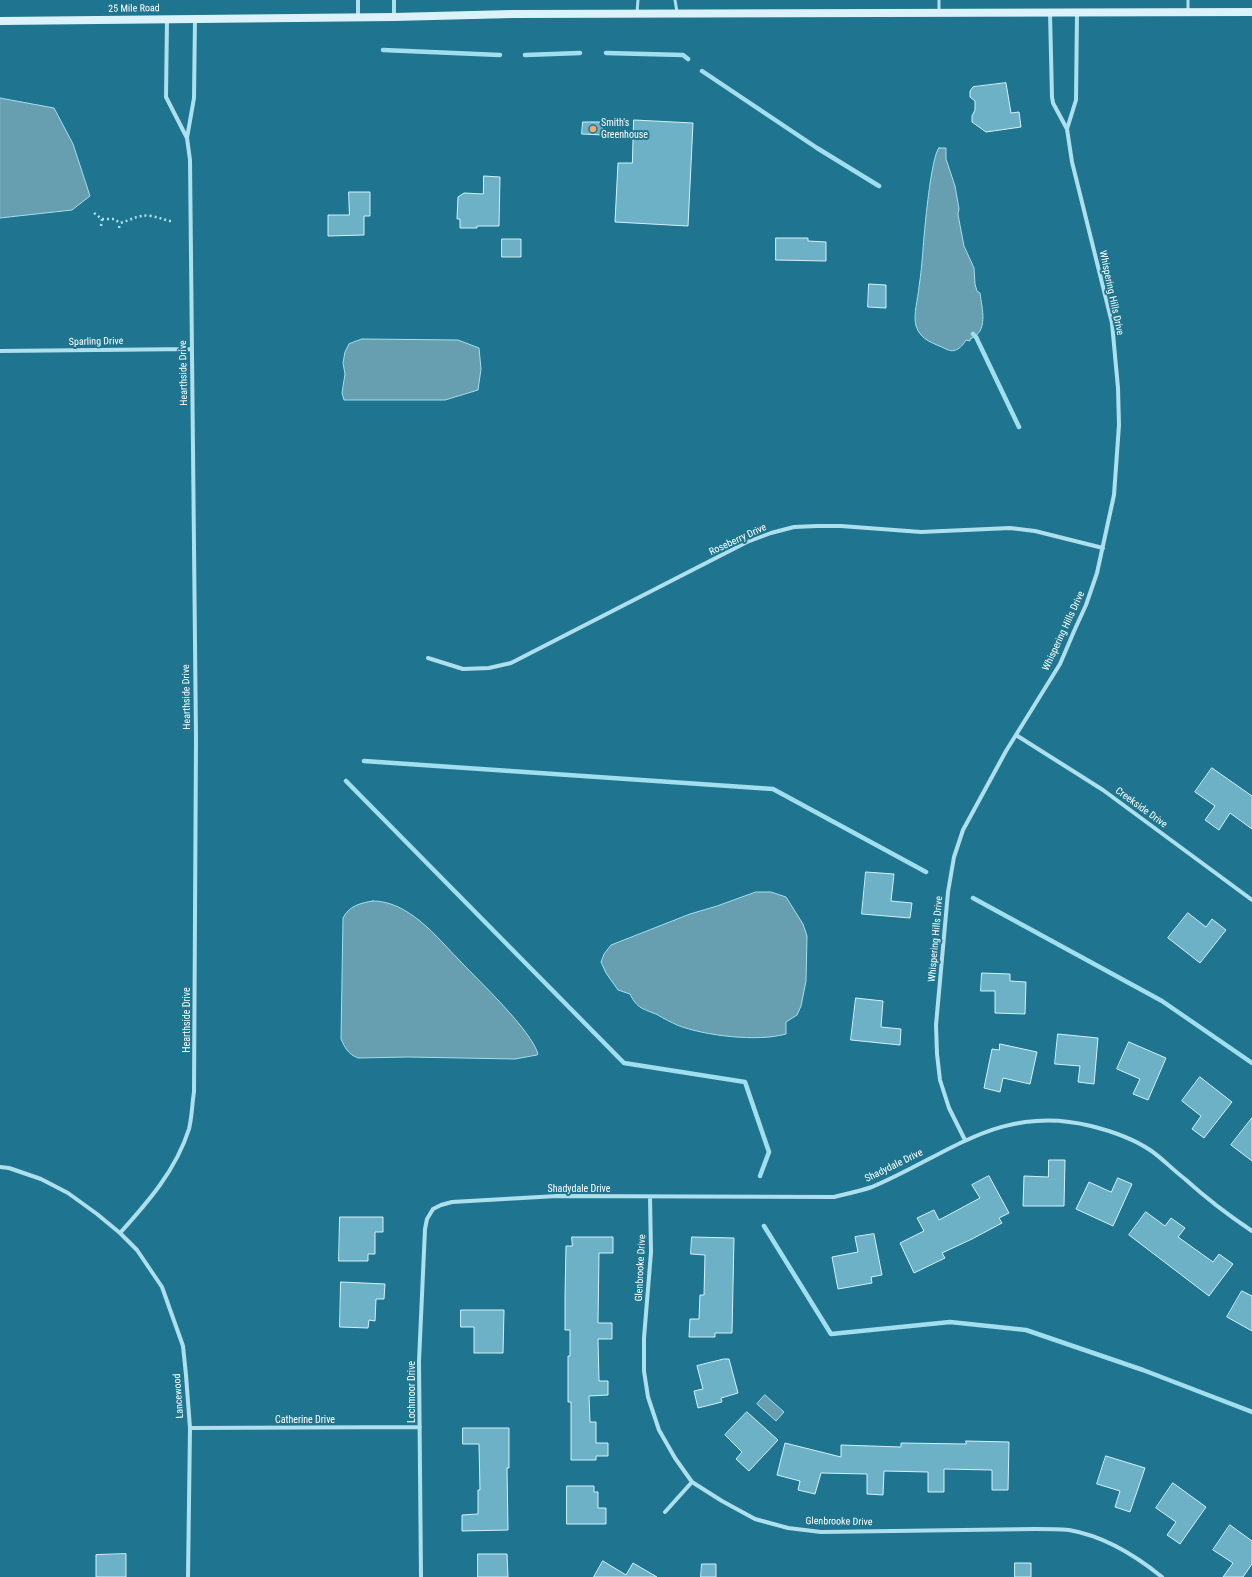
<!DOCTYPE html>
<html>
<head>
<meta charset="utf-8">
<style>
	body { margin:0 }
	canvas { display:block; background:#1f758f }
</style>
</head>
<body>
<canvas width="1252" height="1577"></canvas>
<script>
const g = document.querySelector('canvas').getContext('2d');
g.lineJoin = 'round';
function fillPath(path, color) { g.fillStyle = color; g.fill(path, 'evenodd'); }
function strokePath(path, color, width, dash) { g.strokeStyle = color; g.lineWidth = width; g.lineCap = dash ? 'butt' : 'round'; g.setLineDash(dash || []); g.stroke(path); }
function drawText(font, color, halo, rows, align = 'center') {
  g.font = font + ' "Roboto Condensed",sans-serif'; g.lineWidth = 4; g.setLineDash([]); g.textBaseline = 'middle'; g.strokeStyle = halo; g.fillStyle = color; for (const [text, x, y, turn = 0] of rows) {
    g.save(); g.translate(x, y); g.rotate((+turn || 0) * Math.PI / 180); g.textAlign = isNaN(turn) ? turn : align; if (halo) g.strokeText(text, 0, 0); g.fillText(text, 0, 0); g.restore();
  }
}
const water = new Path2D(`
	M0,98L54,108L73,144L90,196L72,210L0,218Z
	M939,148H946V159L955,186L959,209L958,214L959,220L964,246L974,268L975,284L977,291L980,293C982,309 989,332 970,339V341L966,340C962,347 955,354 946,349C934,343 921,341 916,326C913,314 918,299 919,287C921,274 922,262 923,250C924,234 931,155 939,148Z
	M362,339L458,340L479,348L481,369L478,390L445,400H344L342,393L345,374L343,363L345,352L349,344Z
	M756,892H771L786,897L803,924L807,936L806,981L801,1006L797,1015L786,1022V1034C758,1042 705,1036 677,1025C671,1022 664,1019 658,1015C644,1009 637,1009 630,994L618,990L606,973L601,962L604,954L611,945L690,914L717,906Z
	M373,901C391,901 406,910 420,921C435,933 448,949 461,962C480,982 531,1030 538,1054L537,1055L515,1059L408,1057L358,1058C348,1054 345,1048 341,1039L343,918C349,906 360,903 373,901Z
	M765,1395L784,1412L776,1421L757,1404Z`);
fillPath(water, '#679fb0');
strokePath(water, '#a2dfee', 1);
strokePath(new Path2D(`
	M383,50L500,55
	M606,53L683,55L688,59
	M525,55L580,53
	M702,71L817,148L879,186
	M973,334L976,337L1019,427
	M364,761L773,789L926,872
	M346,781L624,1063L745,1082L769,1152L760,1176
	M973,898L1162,1001L1252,1063
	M764,1226L831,1334L950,1322L1026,1330L1143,1370L1252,1412`), '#a2dfee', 4.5);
const building = new Path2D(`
	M1006,83L1011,113L1019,112L1021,127L986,132L972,122V116L975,110V101L970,97V91L973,87Z
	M634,120L693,123L688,226L615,222L618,163H632Z
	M583,122H603V135L582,134Z
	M484,176L500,177L499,226H477V228H460V219H457L458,197L464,193L483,194Z
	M349,192H370V216H364V235L328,236V215H349Z
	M776,238H808V241L826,242V261L776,260Z
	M502,239H521V257H502Z
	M869,284L886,285V308L868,307Z
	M1212,768L1252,796V829L1230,813L1219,830L1205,820L1215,806L1195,792Z
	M866,872L894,874L891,901L912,903L910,918L862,914Z
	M1188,913L1206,927L1212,919L1226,930L1200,963L1168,938Z
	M982,973L1010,974V981L1026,982L1025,1014L995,1013V991H981Z
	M856,998L883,1001L881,1027L901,1029L900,1045L851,1040Z
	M1058,1034L1098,1038L1094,1084L1078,1082L1080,1066L1055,1064Z
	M1129,1042L1166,1058L1148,1100L1133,1094L1140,1079L1117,1069Z
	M1000,1044L1037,1052L1030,1084L1003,1078L1000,1092L984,1088L992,1049L999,1050Z
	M1200,1077L1232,1102L1204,1138L1192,1129L1201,1116L1182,1101Z
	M1252,1118V1161L1231,1145Z
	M1049,1160H1065L1064,1206H1023L1024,1176L1048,1177Z
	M989,1176L1009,1213L999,1218L1002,1223L972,1239L942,1253L945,1258L914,1273L900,1243L924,1231L917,1218L934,1210L939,1220L980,1198L972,1185Z
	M1118,1178L1132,1184L1113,1226L1076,1209L1089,1182L1111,1192Z
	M1146,1212L1165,1226L1171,1218L1185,1228L1178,1237L1213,1262L1219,1254L1233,1264L1209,1296L1129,1235Z
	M340,1217H383V1232H375V1254H368V1261H339Z
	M874,1234L882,1275L871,1277L872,1283L838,1289L832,1257L858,1252L855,1237Z
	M572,1237H613V1253H599L598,1323H612V1339H598L599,1381H608V1395L589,1396L590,1422H596V1443H608V1456H596V1460H571V1402H568V1356H570V1330H565V1296L566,1246H572Z
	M692,1237L734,1238L732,1333H715V1337H689L690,1319H699L700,1295H704L705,1255L691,1254Z
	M341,1282L385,1284L384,1299H376L375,1321L369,1320L368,1328L340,1327Z
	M1242,1291L1252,1296V1331L1227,1317Z
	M461,1310H504L503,1353H474V1327H461Z
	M724,1359H729L738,1393L721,1398L722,1402L698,1408L694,1391L703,1389L697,1366Z
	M747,1412L778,1440L749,1471L736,1459L742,1452L725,1435Z
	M463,1428H509V1468H507L508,1530L462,1531V1515L478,1514V1490H480L479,1444H463Z
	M966,1441L1009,1442L1008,1490H992V1470L944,1469V1492H928V1472L884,1471L883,1495L867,1494V1474L821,1473L815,1494L798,1490L800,1481L777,1475L785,1443L841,1457V1445L901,1447V1443L966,1444Z
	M1106,1456L1145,1468L1130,1512L1115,1507L1120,1491L1097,1484Z
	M1173,1483L1206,1507L1180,1544L1167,1535L1176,1522L1156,1508Z
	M567,1486H594V1492H598V1508H606V1524H567Z
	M1230,1525L1252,1541V1564L1243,1577H1223L1233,1563L1213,1550Z
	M126,1554V1577H96V1555Z
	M478,1554H507L508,1577H478Z
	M603,1561L626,1575L633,1563L657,1577H594Z
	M1015,1563H1031V1577H1015Z
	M702,1564H716V1577H701Z`);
fillPath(building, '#6db1c6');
strokePath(building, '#d4f1f9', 1);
strokePath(new Path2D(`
	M94,213L102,219H114L120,223C132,220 138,214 151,216C159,217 165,221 173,221
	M101,226L102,219
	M119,228L120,223`), '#aedfed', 2.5, [2, 3]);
strokePath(new Path2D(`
	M675,0L677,12
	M637,12L638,0
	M939,12V0
	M1188,12V0`), '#aedfed', 3);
strokePath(new Path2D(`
	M358,0V17
	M394,0V17
	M1050,13L1052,97L1053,103L1067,129L1076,100L1077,13
	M167,20L166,97L187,138
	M0,351L192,349
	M428,658L463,669L489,668L511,663L747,542L771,533L794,527L817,526H841L921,532L1010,528L1035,531L1103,548
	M1016,735L1103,790L1252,900
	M965,1140L949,1108L940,1080L937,1054L936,1025L948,892L954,857L963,830L1006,751L1060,664L1075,629L1086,605L1097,573L1114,495L1119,425L1118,388L1112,323L1072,162L1067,129
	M0,1167L9,1168L41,1179L68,1193L97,1214L120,1233L137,1250L162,1287L183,1346L186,1375L190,1428L188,1577
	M650,1197L651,1252L644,1338V1371L648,1397L659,1430L675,1458L692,1482L722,1501L755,1519L788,1528L821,1532L1035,1529C1046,1529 1058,1529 1069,1530C1104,1536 1135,1555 1162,1577
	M120,1233C148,1202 176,1170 189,1129C192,1117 192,1104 194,1092L196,739L190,160L187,138L194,98L195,19
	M190,1428L420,1427
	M665,1512L692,1482
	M421,1577L419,1361L425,1229L427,1219L433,1209L441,1205L452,1202L557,1196L834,1197C846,1194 860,1191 872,1187C948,1155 1001,1103 1091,1126C1111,1131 1132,1138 1150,1150C1162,1158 1173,1170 1185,1179C1206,1198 1228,1215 1252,1231`), '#aedfed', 4);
strokePath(new Path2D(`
	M0,21L394,17L512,14L1252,12`), '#dbf2fa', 8);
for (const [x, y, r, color] of [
	[593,129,4,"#fba46e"]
]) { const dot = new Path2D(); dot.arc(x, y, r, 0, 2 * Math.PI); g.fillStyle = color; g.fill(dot); strokePath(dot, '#1f758f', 1.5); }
drawText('10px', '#fff', '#1f758f', [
	["25 Mile Road",134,9,-1],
	["Whispering Hills Drive",1111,293,78],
	["Sparling Drive",96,342,-1],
	["Hearthside Drive",184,373,-91],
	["Roseberry Drive",738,540,-25],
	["Whispering Hills Drive",1064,631,-65],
	["Hearthside Drive",187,697,-91],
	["Creekside Drive",1141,808,36],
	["Whispering Hills Drive",936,939,-85],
	["Hearthside Drive",187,1020,-90],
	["Shadydale Drive",894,1166,-26],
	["Shadydale Drive",579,1189],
	["Glenbrooke Drive",641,1268,-87],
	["Lochmoor Drive",412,1392,-90],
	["Lancewood",179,1396,-94],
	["Catherine Drive",305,1420],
	["Glenbrooke Drive",839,1522,1]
]);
drawText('10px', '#fff', '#1f758f', [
	["Smith's",601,123],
	["Greenhouse",601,135]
], 'left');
</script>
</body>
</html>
